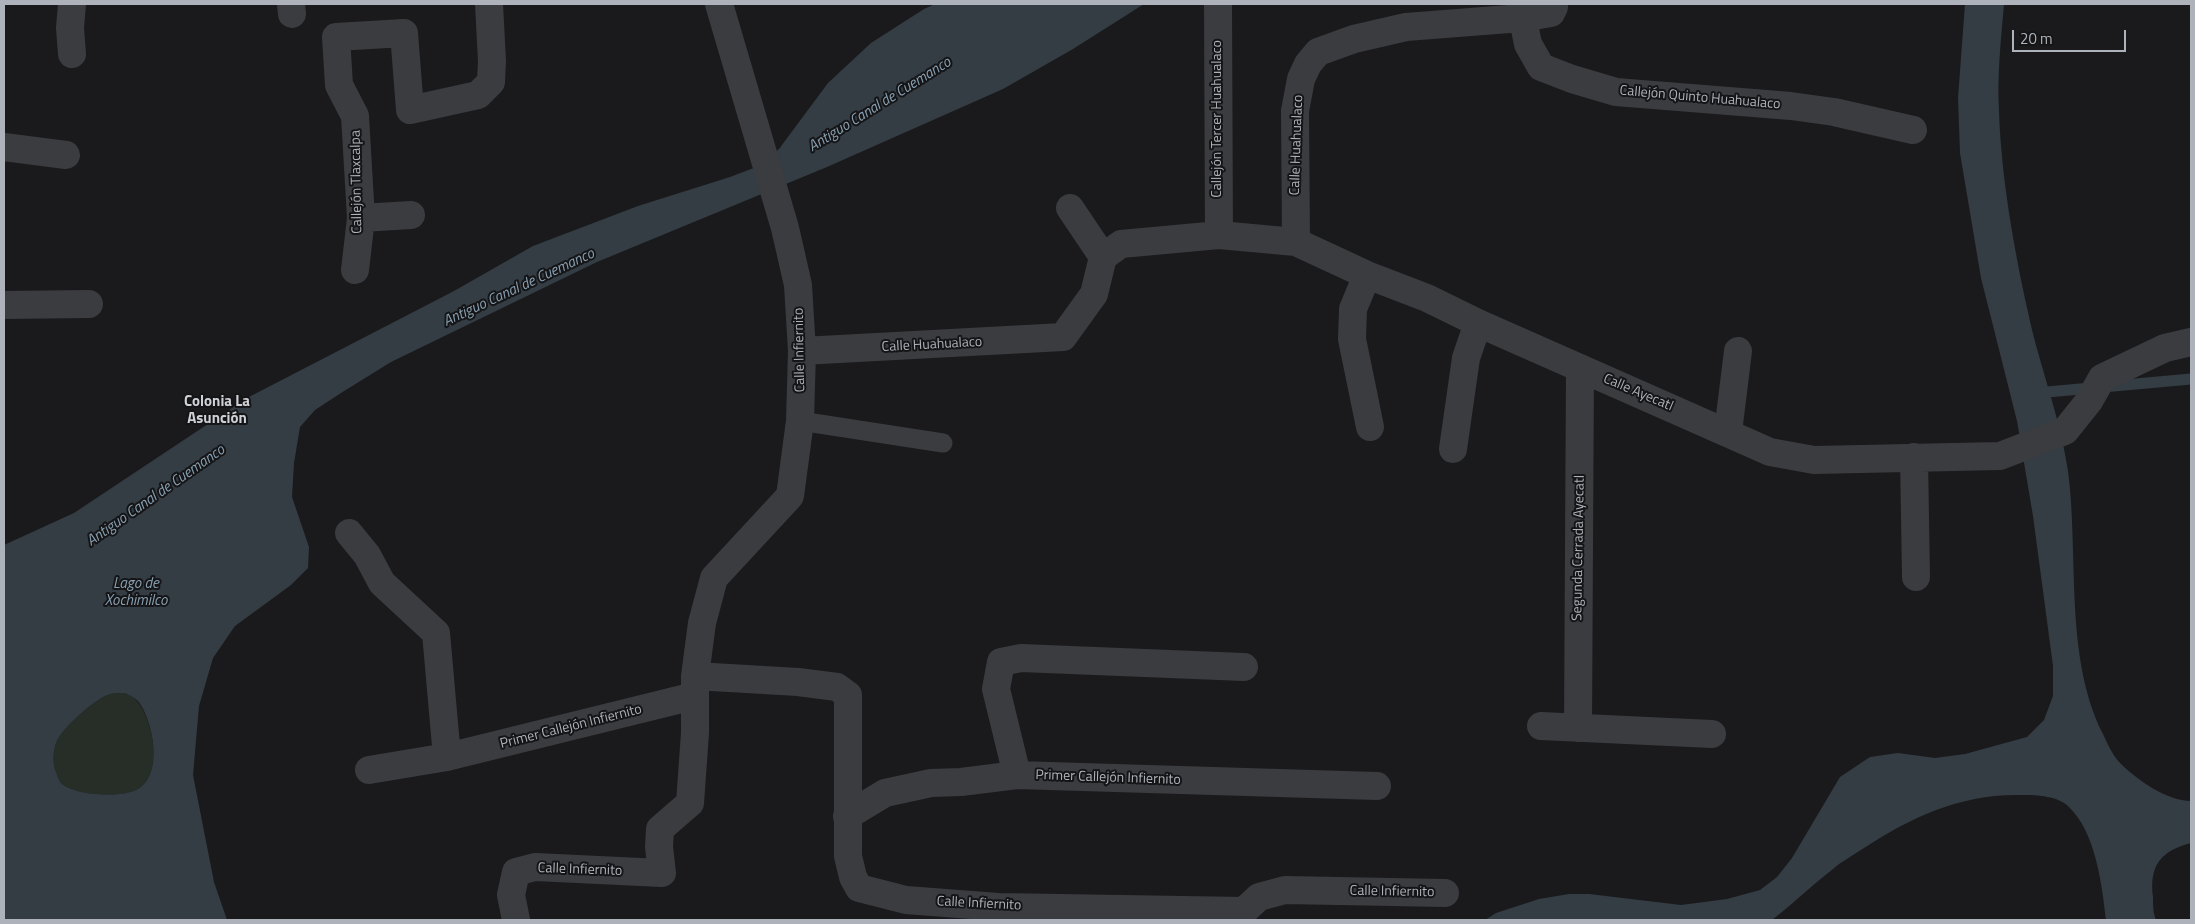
<!DOCTYPE html>
<html>
<head>
<meta charset="utf-8">
<style>
	body { margin:0 }
	#map { position:relative; width:2195px; height:924px; overflow:hidden; background:#1a1a1c; font-family:"Titillium Web",sans-serif }
	canvas { display:block }
	.frame { position:absolute; inset:0; border:5px solid #aeb2ba; pointer-events:none }
	.scale { position:absolute; left:2012px; top:30px; width:114px; height:22px; box-sizing:border-box; border:2px solid #aeb2ba; border-top:0; padding-left:6px; font-size:15px; line-height:18px; white-space:nowrap; color:#aeb2ba; -webkit-text-stroke:4px #151517; paint-order:stroke }
</style>
</head>
<body>
<div id="map">
<canvas width="2195" height="924"></canvas>
<div class="frame"></div>
<div class="scale">20 m</div>
</div>
<script>
const g = document.querySelector('canvas').getContext('2d');
g.lineJoin = 'round';
function fillPath(path, color) { g.fillStyle = color; g.fill(path, 'evenodd'); }
function strokePath(path, color, width, dash) { g.strokeStyle = color; g.lineWidth = width; g.lineCap = dash ? 'butt' : 'round'; g.setLineDash(dash || []); g.stroke(path); }
function drawText(font, color, halo, rows, align = 'center') {
  g.font = font + ' "Titillium Web",sans-serif'; g.lineWidth = 4; g.setLineDash([]); g.textBaseline = 'middle'; g.strokeStyle = halo; g.fillStyle = color; for (const [text, x, y, turn = 0] of rows) {
    g.save(); g.translate(x, y); g.rotate((+turn || 0) * Math.PI / 180); g.textAlign = isNaN(turn) ? turn : align; if (halo) g.strokeText(text, 0, 0); g.fillText(text, 0, 0); g.restore();
  }
}
fillPath(new Path2D(`
	M125,693C129,695 135,698 137,701C153,720 164,774 138,789C123,798 74,796 61,783C59,780 57,775 56,772C52,764 53,747 58,739C66,725 95,699 110,694C114,693 120,693 125,693Z`), '#262e27');
fillPath(new Path2D(`
	M935,4H1144L1073,49L1003,89L827,167L597,262L391,362L341,393L315,410L300,427L294,463L292,497L309,547L308,568L291,585L235,626L213,658L199,706L193,775L214,882L227,920H4V545L74,513L247,398L454,291L533,246L638,206L730,177L759,166L779,149L828,83L871,43L924,9ZM125,693C129,695 135,698 138,701C153,720 164,774 138,789C123,798 74,796 61,783C59,780 57,775 56,772C52,763 53,747 58,739C66,725 95,699 110,694C115,693 120,693 125,693Z
	M1965,4H2004C2001,39 1997,76 1999,111C2001,176 2014,249 2028,312C2039,365 2060,416 2068,471C2079,555 2064,657 2103,734C2107,743 2113,756 2120,763C2137,780 2167,801 2191,801V843C2161,851 2149,865 2153,897C2153,905 2153,913 2156,920H2106C2102,885 2096,833 2069,807C2058,796 2038,795 2023,795C1963,793 1913,816 1864,848C1854,855 1842,861 1833,869C1812,885 1793,904 1772,920H1485L1496,913L1539,899L1569,894H1589L1681,905L1727,899L1760,890L1777,877L1792,858L1840,777L1870,757L1898,753L1935,758L1965,754L2027,737L2044,720L2053,696V666L2033,516L2017,421L1981,278L1960,153L1958,98Z`), '#343d44');
strokePath(new Path2D(`
	M2036,393L2191,379`), '#343d44', 11);
strokePath(new Path2D(`
	M800,421L943,443`), '#3b3c40', 19);
strokePath(new Path2D(`
	M72,4L70,28L72,54
	M291,4L292,14
	M1218,4L1219,235
	M1520,4L1528,44L1541,67L1572,79L1616,92L1791,106L1834,112L1913,130
	M4,147L66,155
	M1070,208L1103,257
	M361,218L411,215
	M1296,242L1295,111L1301,79L1308,64L1318,52L1354,39L1406,27L1522,18L1551,13L1554,7V4
	M355,270L361,218L355,116L339,85L336,37L404,33L410,110L478,95L491,82L492,61L489,4
	M1367,275L1353,309L1352,339L1370,427
	M4,305L89,304
	M802,351L1063,337L1094,294L1103,257L1121,244L1219,235L1296,242L1367,275L1427,298L1478,323L1770,452L1814,460L2000,456L2065,431L2089,401L2102,378L2165,348L2191,342
	M1728,432L1738,351
	M1453,449L1466,358L1478,323
	M1914,457L1916,577
	M349,533L367,555L382,583L436,633L447,757
	M695,676L798,682L837,687L848,695V856L853,877L859,888L906,900L998,907L1244,911L1259,897L1285,890L1445,893
	M1541,726L1712,734
	M1578,728L1580,368
	M369,770L447,757L694,696
	M1017,775L996,689L1001,662L1021,658L1244,667
	M847,816L885,793L931,783L961,782L1017,775L1377,786
	M516,920L511,895L516,872L535,867L662,873L659,847L660,829L690,803L695,733V676L702,623L714,578L790,496L800,421L802,351L798,285L785,228L719,4`), '#3b3c40', 28);
drawText('14px', '#aeb2ba', '#151517', [
	["Callejón Quinto Huahualaco",1700,98,5],
	["Callejón Tercer Huahualaco",1218,119,-90],
	["Calle Huahualaco",1297,145,-88],
	["Callejón Tlaxcalpa",357,182,-91],
	["Calle Huahualaco",932,345,-3],
	["Calle Infiernito",800,350,-91],
	["Calle Ayecatl",1638,393,23],
	["Segunda Cerrada Ayecatl",1579,548,-89],
	["Primer Callejón Infiernito",571,727,-14],
	["Primer Callejón Infiernito",1108,778,2],
	["Calle Infiernito",580,870,2],
	["Calle Infiernito",1392,892,1],
	["Calle Infiernito",979,904,3]
]);
drawText('italic 15px', '#88a0b1', '#151517', [
	["Antiguo Canal de Cuemanco",880,105,-32],
	["Antiguo Canal de Cuemanco",519,288,-25],
	["Antiguo Canal de Cuemanco",156,496,-35],
	["Lago de",136,584],
	["Xochimilco",136,601]
]);
drawText('bold 15px', '#ced1d6', '#151517', [
	["Colonia La",217,402],
	["Asunción",217,419]
]);
</script>
</body>
</html>
